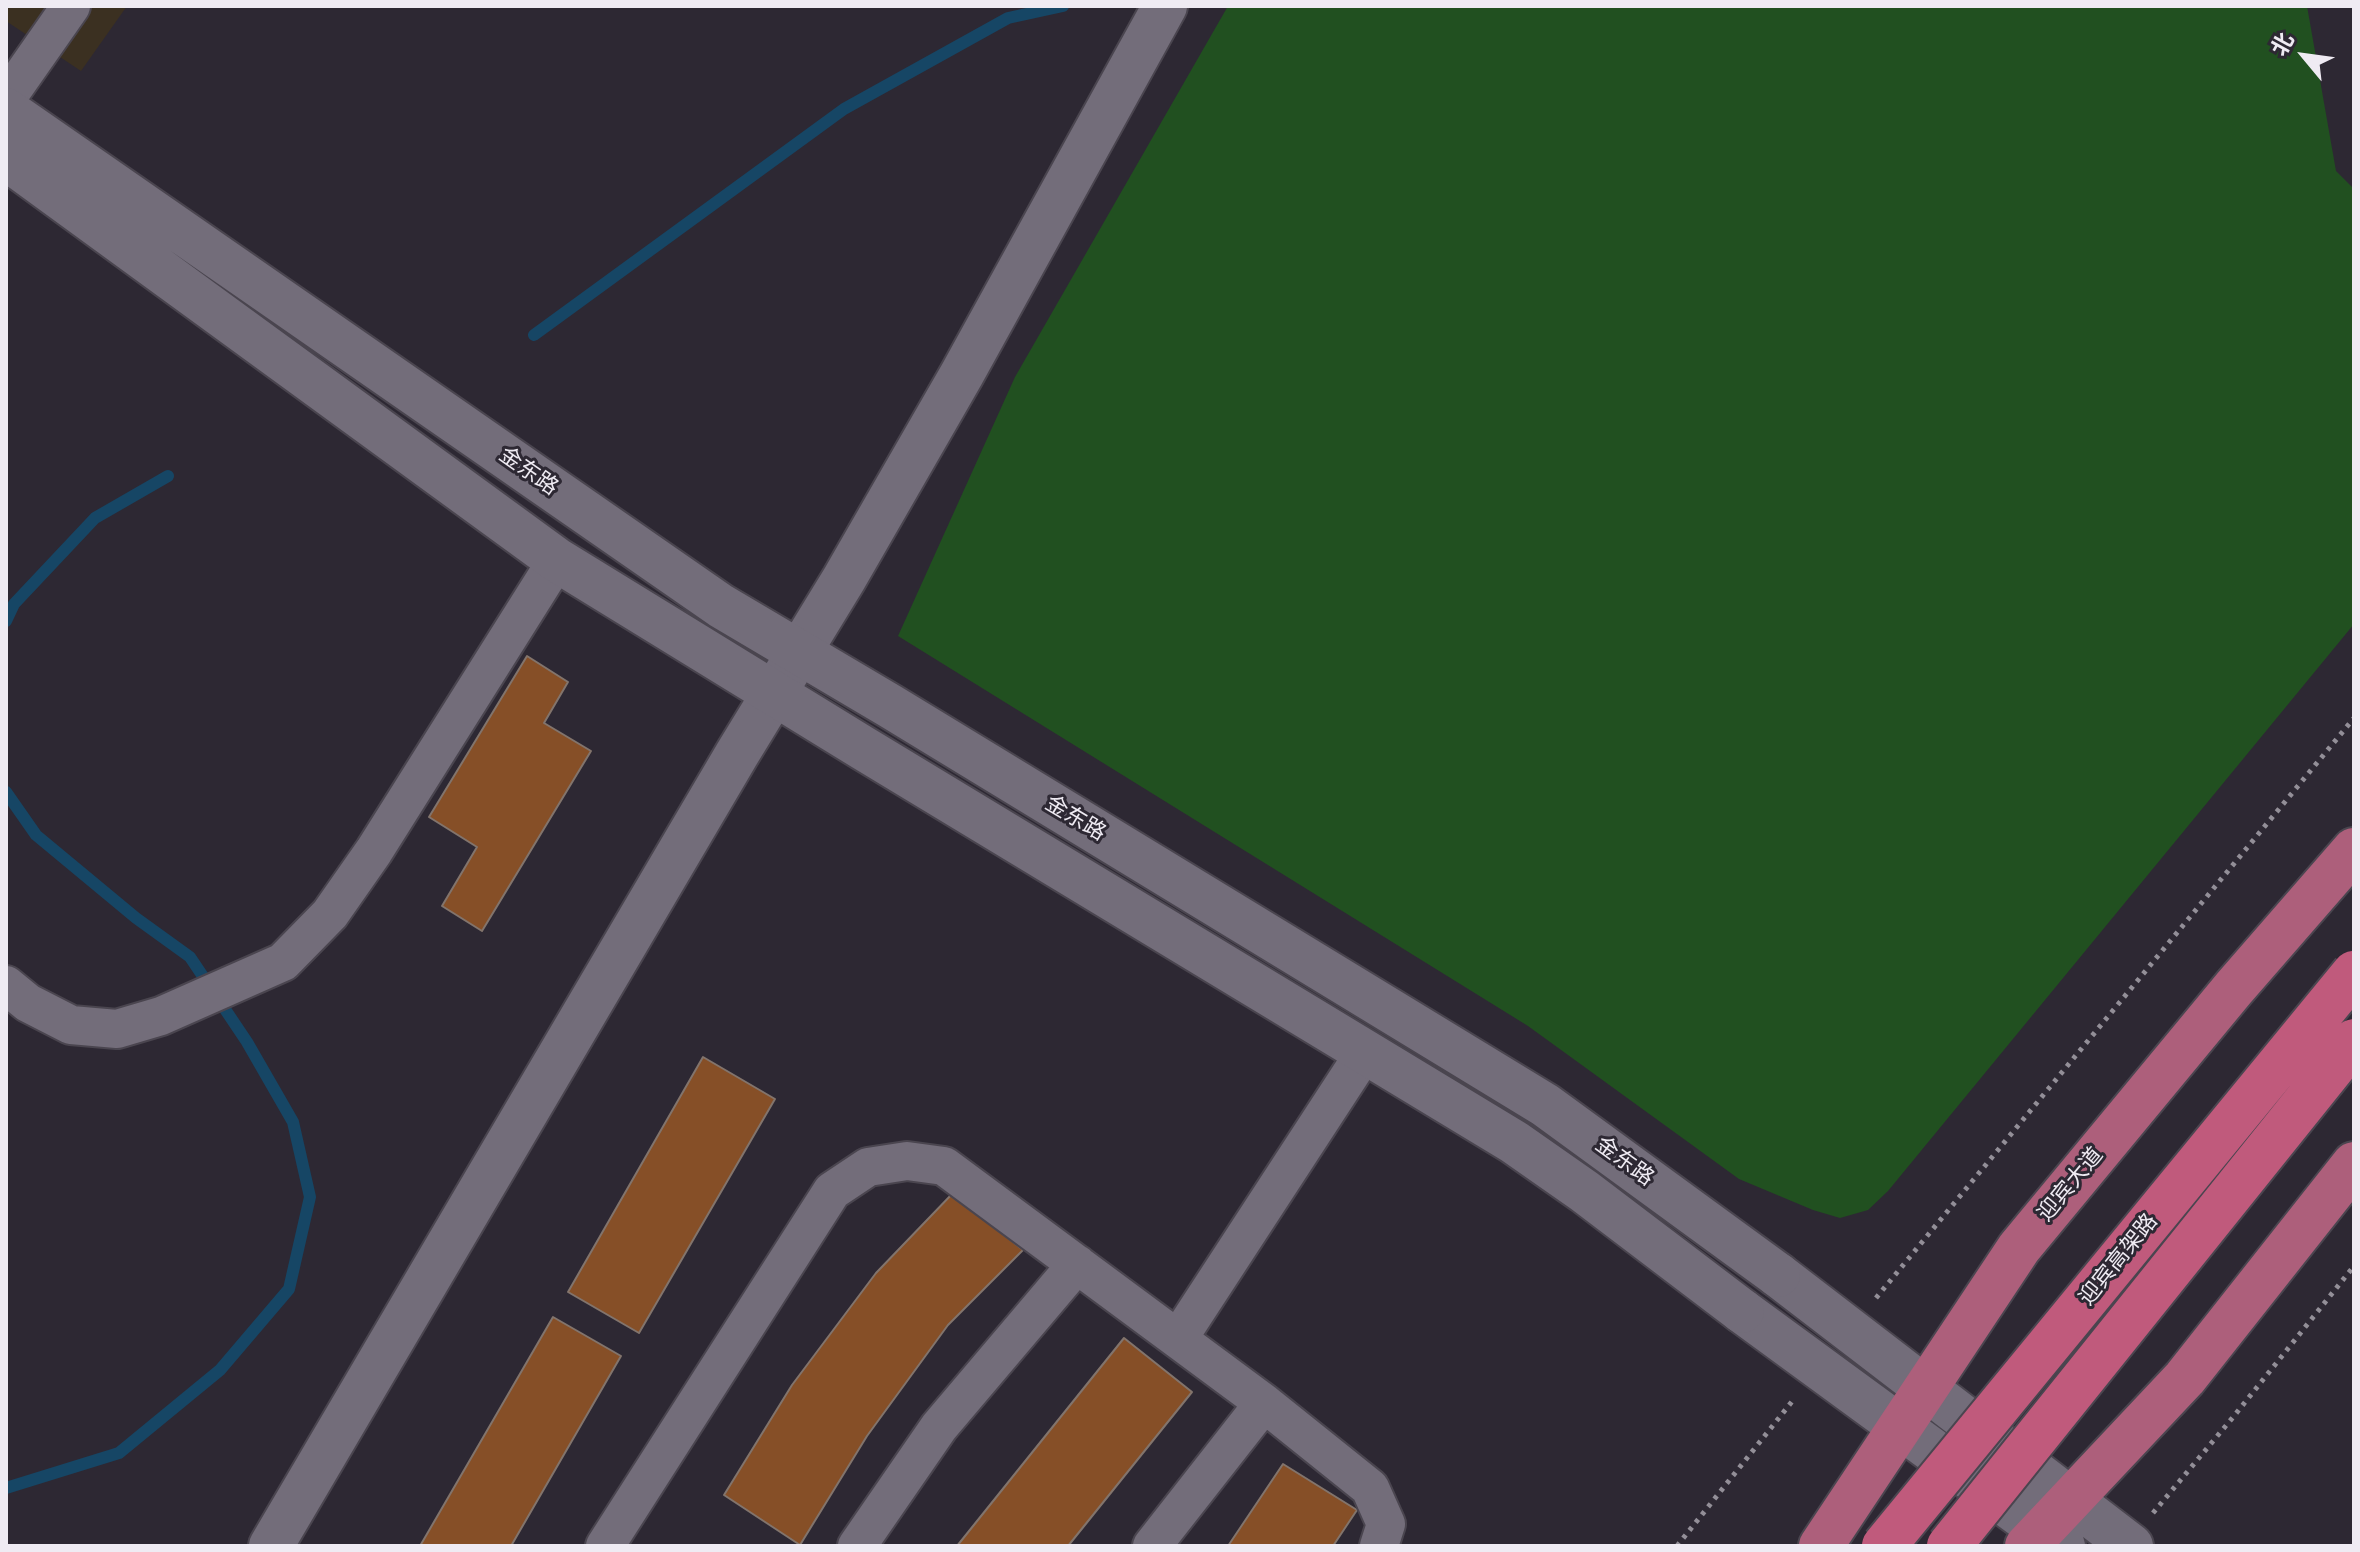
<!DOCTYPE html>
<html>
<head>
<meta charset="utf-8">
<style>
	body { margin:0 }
	#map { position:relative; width:2360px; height:1552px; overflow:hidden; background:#2d2833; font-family:Signika,"Noto Sans SC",sans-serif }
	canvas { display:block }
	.frame { position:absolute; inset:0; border:8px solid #efebf3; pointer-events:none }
	.north { position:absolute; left:2264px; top:16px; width:80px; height:80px; -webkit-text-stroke:6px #2d2833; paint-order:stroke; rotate:299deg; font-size:22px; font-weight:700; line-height:32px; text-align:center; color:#efebf3 }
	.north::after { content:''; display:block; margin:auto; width:28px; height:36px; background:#efebf3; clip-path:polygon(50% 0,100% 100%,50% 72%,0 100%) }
</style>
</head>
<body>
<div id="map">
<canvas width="2360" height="1552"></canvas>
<div class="frame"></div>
<div class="north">北</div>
</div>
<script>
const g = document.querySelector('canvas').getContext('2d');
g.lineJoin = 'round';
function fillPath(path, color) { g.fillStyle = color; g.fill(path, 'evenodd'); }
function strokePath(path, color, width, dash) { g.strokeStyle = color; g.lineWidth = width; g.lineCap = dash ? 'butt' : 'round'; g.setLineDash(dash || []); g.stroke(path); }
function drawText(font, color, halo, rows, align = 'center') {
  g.font = font + ' Signika,"Noto Sans SC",sans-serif'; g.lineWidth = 6; g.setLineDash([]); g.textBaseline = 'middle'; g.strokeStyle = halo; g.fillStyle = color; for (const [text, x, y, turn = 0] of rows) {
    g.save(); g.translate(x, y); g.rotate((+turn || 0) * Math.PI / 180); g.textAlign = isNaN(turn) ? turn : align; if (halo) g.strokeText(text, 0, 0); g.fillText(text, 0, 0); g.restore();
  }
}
fillPath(new Path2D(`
	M6,6H127L81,71L6,21Z`), '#3b3021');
fillPath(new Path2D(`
	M1228,6H2307L2336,171L2354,189V624L1888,1191L1868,1210L1840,1218L1813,1210L1739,1179L1528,1026L898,636L1015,377Z`), '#215020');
strokePath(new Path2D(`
	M534,335L844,109L1008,18L1063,6
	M6,621L14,604L95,518L168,476
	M6,792L36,835L136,918L190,957L247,1042L293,1122L310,1197L289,1289L220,1370L119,1453L6,1488`), '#164665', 12);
const building = new Path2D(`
	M527,656L568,682L544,723L591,751L482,931L442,906L477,847L429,817Z
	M703,1057L775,1099L639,1333L568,1292Z
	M953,1193L1023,1250L948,1325L867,1436L800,1545L724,1495L792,1385L876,1273Z
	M553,1317L621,1356L511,1546H420Z
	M1124,1338L1192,1392L1068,1546H957Z
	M1283,1464L1357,1510L1333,1546H1228Z`);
fillPath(building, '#864f27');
strokePath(building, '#82746c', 2);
const minor = new Path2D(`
	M6,99L71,6
	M6,985L28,1003L71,1025L117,1029L161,1016L283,962L330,914L374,851L557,560
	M1178,1339L1365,1052
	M605,1546L832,1191L868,1167L907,1161L944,1166L1264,1403L1370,1488L1386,1524L1379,1546
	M857,1546L939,1427L1077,1264
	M1152,1546L1264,1403`);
const tertiary = new Path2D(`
	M1778,1275L2131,1546
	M1742,1311L2063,1546
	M271,1546L737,754L844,579L962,374L1165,6`);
const secondary = new Path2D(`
	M6,110L721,606L890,706L1545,1105L1778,1275
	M6,158L557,560L863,748L1514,1142L1584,1191L1742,1311`);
const primary = new Path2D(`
	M1821,1546L2019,1248L2234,988L2354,850
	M2027,1546L2185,1378L2354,1164`);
strokePath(minor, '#4a454f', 42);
strokePath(tertiary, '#4a454f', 48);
strokePath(secondary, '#4a454f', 48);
strokePath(primary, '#4a454f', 48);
strokePath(new Path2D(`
	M1876,1298L2354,718
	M2153,1513L2234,1416L2354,1266
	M1677,1546L1794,1399`), '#938f98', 5, [4, 6]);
strokePath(minor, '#736d7a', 38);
strokePath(tertiary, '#736d7a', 44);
strokePath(secondary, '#736d7a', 44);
strokePath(primary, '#ad5f7b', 44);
const trunkBridge = new Path2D(`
	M1884,1546L2354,973
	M1949,1546L2354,1041`);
strokePath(trunkBridge, '#4a454f', 48, []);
strokePath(trunkBridge, '#c05a7c', 44);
drawText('22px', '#efebf3', '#2d2833', [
	["金东路",528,472,35],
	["金东路",1075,819,31],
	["金东路",1624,1162,36],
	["迎宾大道",2071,1185,-50],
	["迎宾高架路",2119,1260,-51]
]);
</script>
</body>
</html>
